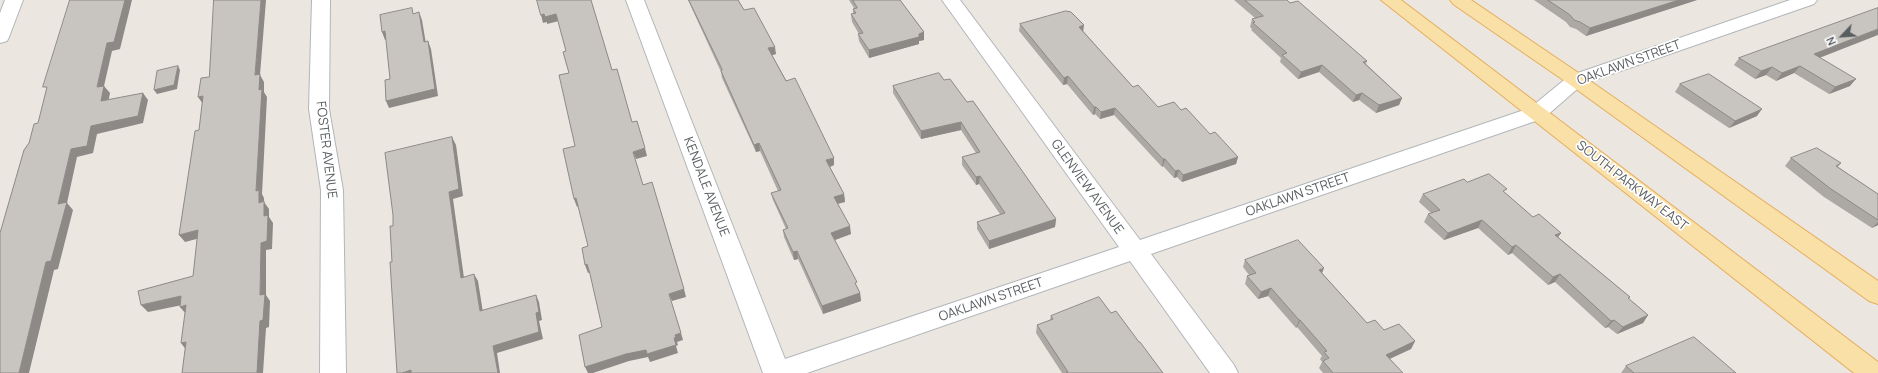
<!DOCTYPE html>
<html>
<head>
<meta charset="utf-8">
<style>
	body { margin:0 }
	#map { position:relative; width:1878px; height:373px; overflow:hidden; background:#ebe7e0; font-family:Manrope,sans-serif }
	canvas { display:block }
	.north { position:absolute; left:1822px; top:16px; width:40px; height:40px; -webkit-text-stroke:3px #fff; paint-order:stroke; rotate:245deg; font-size:11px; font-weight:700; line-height:16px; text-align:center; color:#585d60 }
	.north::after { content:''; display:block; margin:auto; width:14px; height:18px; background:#585d60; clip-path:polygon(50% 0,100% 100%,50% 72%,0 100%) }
</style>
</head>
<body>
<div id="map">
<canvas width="1878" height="373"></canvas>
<div class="north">N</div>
</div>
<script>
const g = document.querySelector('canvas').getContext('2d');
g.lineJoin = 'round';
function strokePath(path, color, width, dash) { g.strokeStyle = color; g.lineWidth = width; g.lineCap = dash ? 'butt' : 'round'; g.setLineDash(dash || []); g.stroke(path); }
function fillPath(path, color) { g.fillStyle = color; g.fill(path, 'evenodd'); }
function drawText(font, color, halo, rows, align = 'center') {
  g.font = font + ' Manrope,sans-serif'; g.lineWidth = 3.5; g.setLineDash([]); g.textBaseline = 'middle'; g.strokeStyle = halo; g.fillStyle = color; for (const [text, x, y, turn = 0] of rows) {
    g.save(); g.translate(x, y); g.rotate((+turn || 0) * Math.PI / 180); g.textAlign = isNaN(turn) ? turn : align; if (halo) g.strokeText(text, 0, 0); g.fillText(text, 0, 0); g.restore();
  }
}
const street = new Path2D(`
	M5,0H23L9,37L7,41L0,43V13Z
	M312,0H330L329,109L343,190L346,373H320L321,190L309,109Z
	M626,0H644L785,359L1119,247L942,0H960L1140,240L1530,108L1569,76L1790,0H1817L1814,4L1583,84L1544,118L1151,254L1234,365L1238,373H1210L1130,261L807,373H763Z`);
const primary = new Path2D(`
	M1381,0H1401L1878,362V373H1854Z
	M1450,0H1471L1583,76L1878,281V304L1869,301L1569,84L1453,4Z`);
strokePath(street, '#b2b6ba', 2);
strokePath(primary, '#e6ad5d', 2);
fillPath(street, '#fff');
fillPath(primary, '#f9e0a6');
fillPath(new Path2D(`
	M688,0H738L744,10L776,54L772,55L834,165L830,167L844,194L845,202L838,204L851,234L835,240L860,293L861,301L823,314L798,259L794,260L784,237L783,230L786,229L773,200L771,193L778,191L760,151L756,152L722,78L721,72Z
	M849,0H900L924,32V40L919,41V44L869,58L859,41L858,34H859L852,22L851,14H853V9L854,8Z
	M1234,0H1287L1367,61L1366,64L1402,98L1399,105L1376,113L1359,100L1353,102L1319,72L1298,79L1280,62L1281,58L1251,30L1252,29L1250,27L1252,19L1255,18Z
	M1534,0H1697L1586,36L1576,29L1570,27L1566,22Z
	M1020,24L1083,31L1133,87L1158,107L1181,110L1238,157L1236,164L1182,182L1177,177L1174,178L1163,166L1162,167L1114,115L1100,119L1095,114L1093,115L1067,84L1063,85L1019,31Z
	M1820,57L1850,86L1829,94L1794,73L1776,81L1766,75L1755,79L1734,65L1739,58Z
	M944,80L967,102L1056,219L1055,227L989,249L977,229V222L1000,214L979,184L976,185L962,165V157L976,153L961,130L921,139L893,93V86Z
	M1680,84L1757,116L1729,128L1675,92Z
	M1791,158L1841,163L1838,167L1878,194V225L1872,228L1824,197L1785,166Z
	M1467,182L1505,193L1533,217L1561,233L1558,237L1630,297L1629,299L1648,315L1643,323L1617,334L1608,327L1605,328L1555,282L1548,285L1512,253L1508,255L1478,228L1444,240L1424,222L1428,214L1431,213L1419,202L1423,194Z
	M1245,260L1322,273L1367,323L1415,341L1411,349L1390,359L1403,373H1323L1319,368L1322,362L1320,359L1322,356L1297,327L1296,328L1268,296L1258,299L1245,284L1247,276L1249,275L1243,267Z
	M1111,313L1139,342L1163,373H1062L1036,333L1037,325L1050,320L1051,316Z
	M1626,366L1736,373H1621Z`), '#aca9a4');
fillPath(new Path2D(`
	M125,0H132L120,49L112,51L104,86L110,93L107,109L101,101L97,87L107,43Z
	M261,0H266L260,75L264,82V92L267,97L262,194L264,198V202L269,209V217L273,223L272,249L266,250V295L270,301L269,327L266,328L263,373H257L260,295L261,243L264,216L259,203L256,191L259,90L255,75Z
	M1679,0H1697L1586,36L1590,28Z
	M419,12L422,20L427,50L424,42Z
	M544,14H556L559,21L547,24V22L543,23L541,15Z
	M1084,25L1083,33L1079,27Z
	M1878,29V35L1809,62L1814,54Z
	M385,31L388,39L385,40L382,32Z
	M924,32V40L919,41V44L869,58V50Z
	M428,41L431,49L438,96L389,108L386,101Z
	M775,47L776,54L769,56L768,48Z
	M1322,65L1319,72L1298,79L1301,72Z
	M178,66L180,70L177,89L157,94L154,90Z
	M1800,66L1794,73L1776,81L1782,73Z
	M1772,67L1766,75L1755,79L1761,71Z
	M1068,76L1067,84L1063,85L1064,78Z
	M1856,79L1850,86L1829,94L1835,87Z
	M143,93L148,100L143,123L97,134L93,153L77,157L67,203L73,210L58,269L54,270L29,373H19L46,262L58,204L71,149L91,126Z
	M1362,93L1359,100L1353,102L1356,95Z
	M203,96V104L198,97Z
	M1402,98L1399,105L1376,113L1379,105Z
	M1094,107H1096L1095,114L1093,115Z
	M1115,108L1114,115L1100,119L1101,112Z
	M1762,109L1757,116L1729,128L1735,121Z
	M961,122V130L921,139V131Z
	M452,137L456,145L463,196L453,199L465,285L461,278L449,192Z
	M759,143L760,151L756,152L754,145Z
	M645,148L647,156L636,159L633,152Z
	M1238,157L1236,164L1182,182L1183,175Z
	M834,158V165L827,168L826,160Z
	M1163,159H1165L1163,166L1162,167Z
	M1179,170L1177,177L1174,178L1175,171Z
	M980,176L979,184L976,185V177Z
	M844,194L845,202L835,204L834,197Z
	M576,198L579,206L577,207L574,199Z
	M1056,219L1055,227L989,249V241Z
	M1482,220L1478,228L1444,240L1448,233Z
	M1878,222V225L1872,228Z
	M850,226L851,234L832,241L831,233Z
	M198,230L204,237L185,242L179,235Z
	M1561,233L1556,240L1555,235Z
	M1516,245L1512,253L1508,255L1512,247Z
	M797,251L798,259L794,260L793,252Z
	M587,264L590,272L588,273L585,265Z
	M1324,268L1321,276L1319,270Z
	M474,274L478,281L484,319L480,311Z
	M1560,274L1555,282L1548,285L1553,277Z
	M1271,288L1268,296L1258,299L1261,292Z
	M684,289L686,297L672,301L669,294Z
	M860,293L861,301L823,314L822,306Z
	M536,295L539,302L542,320L539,321L543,339L497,353L500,373H498L493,346L536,313Z
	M181,296L187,304L148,312L141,305Z
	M186,305V314L180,307Z
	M1648,315L1643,323L1617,334L1623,327Z
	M1299,320H1300L1297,327L1296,328Z
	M1614,320L1608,327L1605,328L1611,321Z
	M681,333L683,340L677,342L678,345L676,346L678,353L650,362L648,357L629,361L593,373H588L585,367L674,338L675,335Z
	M1415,341L1411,349L1382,362L1386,355Z
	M186,342L187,351L181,343Z
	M411,370L412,373H402Z`), '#8c8986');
const building = new Path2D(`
	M70,0H125L114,42L107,43L97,87L104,86L101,101L143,93L138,116L91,126L87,146L71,149L58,204L67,202L51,261L46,262L19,373H0V233L24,150L29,143L34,124L38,123L47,87H43Z
	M214,0H261L255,75L260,74L259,90L262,89L256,191L259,190V203L264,201V216L268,215L267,241L261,243L260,295L265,294L263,320L260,321L257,373H182L186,342L181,343L186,305L180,307L181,296L141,305L138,291L193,276L198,230L179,235L195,131L199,130L203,96L198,97L201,78L209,77Z
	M537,0H591L612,70L617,69L632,122L637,121L645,148L633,152L643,185L652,182L684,289L669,294L681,333L675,335L676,338H674L676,345L647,354L646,350L626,354L585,367L579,335L602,327L590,274L587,264L585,265L582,248L588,246L576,198L574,199L563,149L575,146L559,75L569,73L563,52L566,51L556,14L545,17L544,14L541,15Z
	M689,0H738L744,10L754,8L775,47L768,48L786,81L795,78L834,158L826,160L844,194L834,197L850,226L831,233L857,282L855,283L860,293L822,306L797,251L793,252L783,230L788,228L771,193L781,190L759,143L754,145L721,71L722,70Z
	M853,0H900L924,32L919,34V37L869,50L858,34L863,33L851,14L856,13L853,9L857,8Z
	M1245,0H1287L1290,3L1298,1L1367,61L1363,62L1402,98L1379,105L1362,93L1356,95L1322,65L1301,72L1282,55L1287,53L1253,23L1255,22L1252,19L1263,16Z
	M1548,0H1679L1590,28L1580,22L1574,20L1570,15Z
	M412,8L413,14L419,12L424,42L428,41L435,89L386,101L385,80L390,79L385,31L382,32L380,15Z
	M1878,8V29L1814,54L1856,79L1835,87L1800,66L1782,73L1772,67L1761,71L1739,58Z
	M1066,11L1071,12L1084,25L1079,27L1133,87L1138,85L1158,107L1174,102L1181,110L1186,108L1210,134L1215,132L1238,157L1183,175L1179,170L1175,171L1165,159H1163L1115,108L1101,112L1096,107H1094L1068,76L1064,78L1020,24Z
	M178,66L174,85L154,90L157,71Z
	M939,73L944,80L950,79L967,102L973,101L1056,219L989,241L977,222L1005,213L980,176L976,177L962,157L980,152L961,122L921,131L893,86Z
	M1709,74L1762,109L1735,121L1680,84Z
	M452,137L459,189L449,192L461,278L474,274L480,311L536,295L539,312L536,313L539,332L493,346L498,373H411V370L402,373H397L390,262H392L390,226H393V215L385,153Z
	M1817,148L1841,163L1836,166L1878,194V220L1831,189L1791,158Z
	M1489,174L1507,189L1503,191L1533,217L1539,214L1561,233L1555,235L1630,297L1628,298L1648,315L1623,327L1614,320L1611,321L1560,274L1553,277L1516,245L1512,247L1482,220L1448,233L1428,214L1440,210L1423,194L1464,179L1467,182Z
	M1298,240L1324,268L1319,270L1367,323L1375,320L1384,330L1399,324L1415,341L1386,355L1403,373H1333L1323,361L1329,358L1324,352L1327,351L1300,320H1299L1271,288L1261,292L1247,276L1256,273L1245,260Z
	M1099,297L1111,313L1116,311L1139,342H1140L1163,373H1066L1068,372L1037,325L1053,319L1051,316Z
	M1694,337L1736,373H1634L1626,366Z`);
fillPath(building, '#c8c4bf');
strokePath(building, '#8c8986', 1);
drawText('13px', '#585d60', '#fff', [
	["OAKLAWN STREET",1629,63,-20],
	["FOSTER AVENUE",326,150,83],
	["SOUTH PARKWAY EAST",1632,186,38],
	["KENDALE AVENUE",706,187,69],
	["GLENVIEW AVENUE",1087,187,54],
	["OAKLAWN STREET",1298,195,-19],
	["OAKLAWN STREET",991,300,-19]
]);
</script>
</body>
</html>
